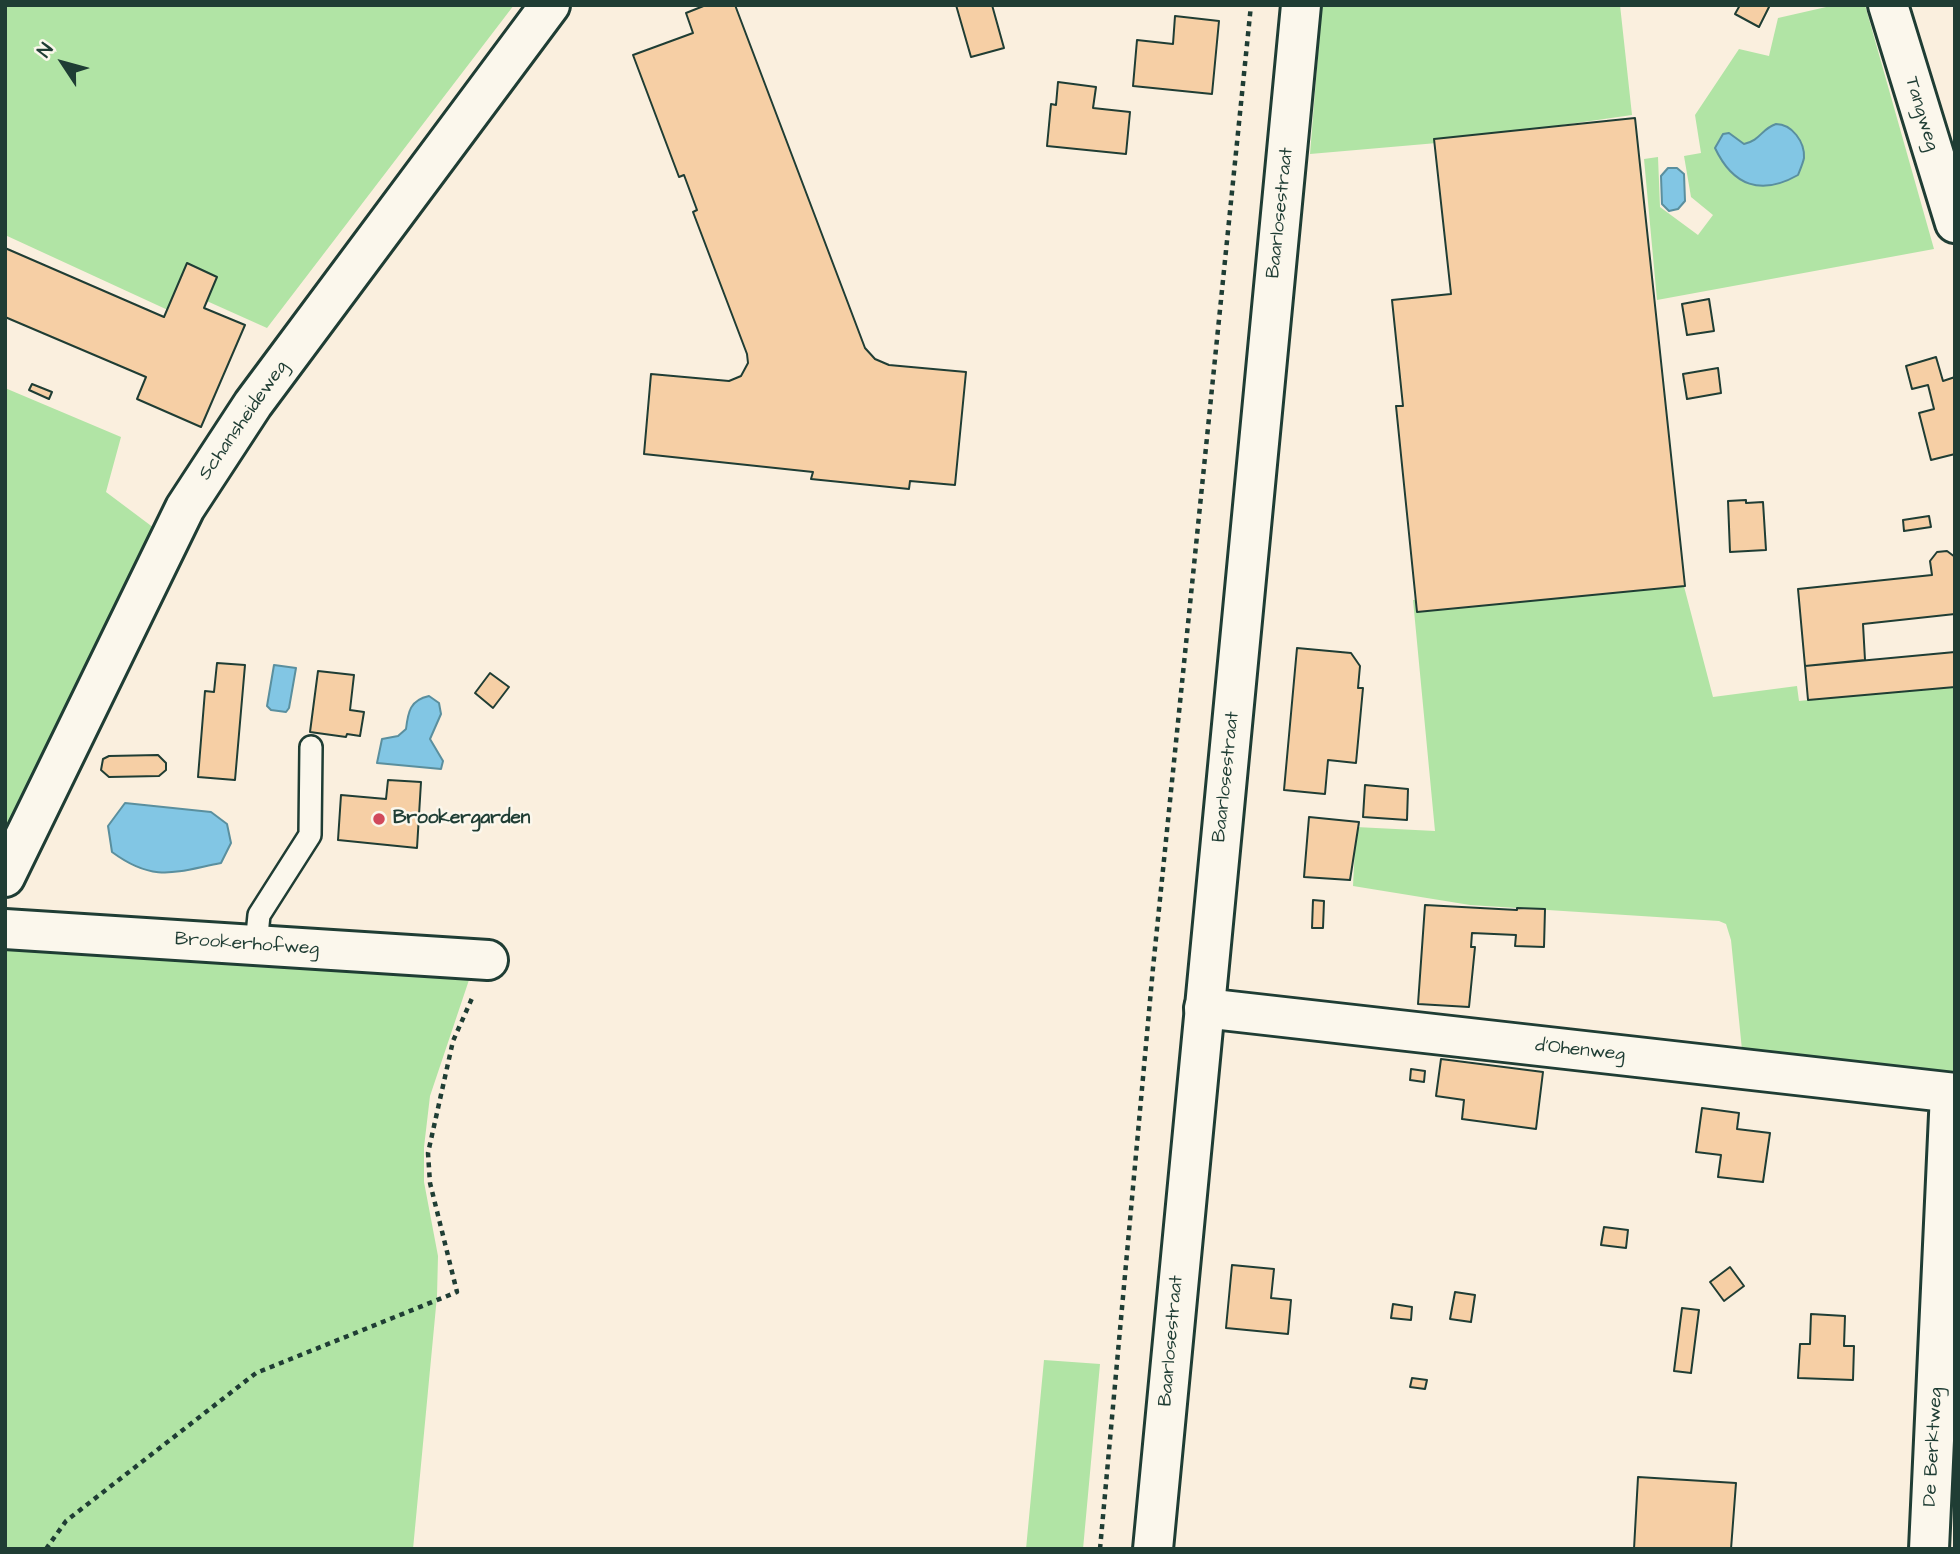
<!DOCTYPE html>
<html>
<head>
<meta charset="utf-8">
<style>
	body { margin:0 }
	#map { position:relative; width:1960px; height:1554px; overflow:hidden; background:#faefde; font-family:"Architects Daughter",sans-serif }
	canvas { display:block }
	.frame { position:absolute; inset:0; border:7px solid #1f3d34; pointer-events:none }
	.north { position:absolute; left:28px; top:28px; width:70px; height:70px; -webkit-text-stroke:5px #fbf7ec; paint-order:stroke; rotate:306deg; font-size:19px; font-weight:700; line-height:28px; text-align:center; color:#1f3d34 }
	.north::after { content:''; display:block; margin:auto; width:24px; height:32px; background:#1f3d34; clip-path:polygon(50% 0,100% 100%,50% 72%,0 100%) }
</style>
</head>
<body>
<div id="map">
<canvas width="1960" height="1554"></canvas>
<div class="frame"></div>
<div class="north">N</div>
</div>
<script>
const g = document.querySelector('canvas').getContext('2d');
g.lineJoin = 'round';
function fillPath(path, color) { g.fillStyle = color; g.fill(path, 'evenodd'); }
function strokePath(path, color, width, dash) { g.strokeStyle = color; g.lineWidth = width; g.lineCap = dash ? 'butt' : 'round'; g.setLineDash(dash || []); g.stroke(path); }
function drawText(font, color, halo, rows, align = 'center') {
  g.font = font + ' "Architects Daughter",sans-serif'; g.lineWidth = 5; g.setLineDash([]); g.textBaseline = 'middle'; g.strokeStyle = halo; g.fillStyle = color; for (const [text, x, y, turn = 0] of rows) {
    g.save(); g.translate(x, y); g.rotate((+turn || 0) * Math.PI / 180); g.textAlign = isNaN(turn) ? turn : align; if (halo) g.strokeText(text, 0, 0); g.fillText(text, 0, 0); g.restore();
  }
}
fillPath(new Path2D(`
	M5,5H514L267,328L180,289L170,311L5,235Z
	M1322,5H1620L1632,115L1437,143L1310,154Z
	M1835,5H1865L1934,249L1657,300L1644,159L1658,157L1660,207L1698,235L1713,215L1691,197L1684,156L1701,153L1695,115L1739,49L1769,56L1778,18Z
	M5,388L121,437L106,492L158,531L5,839Z
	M1681,575L1713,697L1797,686L1799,701L1955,684V1073L1742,1050L1731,940L1726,924L1719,921L1470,905L1353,886L1356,827L1435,831L1413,600Z
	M5,940L471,974L430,1096L424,1147V1182L438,1256L437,1296L413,1549H5Z
	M1044,1360L1100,1364L1083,1549H1026Z`), '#b1e4a5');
const water = new Path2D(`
	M1776,124C1792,124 1805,142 1804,158C1803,163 1800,170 1798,175C1761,196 1733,186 1715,148L1723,134L1729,133L1744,144C1761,140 1761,129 1776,124Z
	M1668,168H1677L1684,174L1685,201L1678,209L1669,211L1662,204L1661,176Z
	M274,665L296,668L289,708L286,712L271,710L267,706Z
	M429,696L439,703L441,714L430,739L443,761L441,769L377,763L382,739L398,736L406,729C408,712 410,700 429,696Z
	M125,803L211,812L227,824L231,843L221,863C175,872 154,883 112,852L108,826Z`);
fillPath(water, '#82c6e4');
strokePath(water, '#5a8f9e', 2);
const building = new Path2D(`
	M706,5H735L865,348L875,359L889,365L966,372L955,485L910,481L909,489L811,479L813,472L644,454L651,374L729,381L741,376L748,363L747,354L693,212L697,210L684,175L679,177L633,55L693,33L686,13Z
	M956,5H992L1004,48L971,57Z
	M1740,5H1770L1759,27L1735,14Z
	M1175,16L1219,21L1212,94L1133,86L1137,40L1173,44Z
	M1058,82L1096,87L1093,108L1130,112L1126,154L1047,146L1051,104L1056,105Z
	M1635,118L1685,586L1417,612L1396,406H1403L1392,300L1451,294L1434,139Z
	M5,248L164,317L187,263L217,277L204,308L245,325L201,427L137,399L146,377L5,317Z
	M1709,299L1714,331L1687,335L1682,304Z
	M1936,357L1943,381L1955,377V454L1931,460L1919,413L1934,409L1928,385L1912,389L1906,366Z
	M1718,368L1721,393L1687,399L1683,374Z
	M32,384L52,392L49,399L29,390Z
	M1746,500V503L1763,502L1766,550L1730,552L1728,501Z
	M1929,516L1931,527L1904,531L1903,520Z
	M1947,551L1955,557V614L1863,624L1865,660L1805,666L1798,589L1932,575L1930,561L1937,552Z
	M1297,648L1351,653L1360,666L1358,688H1363L1356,763L1328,760L1325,794L1284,790Z
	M1955,652V687L1808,700L1805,666Z
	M217,663L245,665L235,780L198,777L205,691L214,692Z
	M318,671L354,675L350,710L364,712L360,736L347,734L346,737L310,732Z
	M490,673L509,687L493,708L475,693Z
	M158,755L166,763V770L159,776L109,777L101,770L103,759L109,756Z
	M388,780L421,782L417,848L338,840L341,795L386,799Z
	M1365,785L1408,789L1407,820L1363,817Z
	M1309,817L1359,822L1350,880L1304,877Z
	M1313,900L1324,901L1323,928H1312Z
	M1425,905L1517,910V908L1545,909L1544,947L1515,946L1516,935L1472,933L1471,947H1475L1469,1007L1418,1004Z
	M1441,1059L1543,1072L1536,1129L1462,1119L1464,1100L1436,1096Z
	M1411,1069L1425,1071L1424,1082L1410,1080Z
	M1702,1108L1739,1113L1737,1129L1770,1133L1763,1182L1718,1177L1721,1155L1696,1152Z
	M1604,1227L1628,1230L1626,1248L1601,1245Z
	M1232,1265L1274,1269L1271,1298L1291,1300L1288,1334L1226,1328Z
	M1730,1267L1744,1286L1724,1301L1710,1282Z
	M1455,1292L1475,1295L1471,1322L1450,1319Z
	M1393,1304L1412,1307L1411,1320L1391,1318Z
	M1682,1308L1699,1310L1691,1373L1674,1371Z
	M1811,1314L1845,1316L1844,1346H1854L1853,1380L1798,1378L1800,1344H1810Z
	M1412,1378L1427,1380L1425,1389L1410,1387Z
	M1638,1477L1736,1483L1731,1549H1634Z`);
fillPath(building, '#f6cfa5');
strokePath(building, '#1f3d34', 2);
const service = new Path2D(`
	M256,945L259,915L310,835L311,747`);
const minor = new Path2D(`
	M1888,5L1955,223
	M5,877L185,508L253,404L550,5
	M5,929L488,960
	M1204,1008L1955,1093
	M1929,1549L1950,1093`);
const tertiary = new Path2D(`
	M1153,1549L1301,5`);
strokePath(service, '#1f3d34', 26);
strokePath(minor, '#1f3d34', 44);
strokePath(tertiary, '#1f3d34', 44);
strokePath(new Path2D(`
	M46,1549L66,1521L256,1373L457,1292L430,1183L428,1153L453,1041L473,996
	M1100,1549L1153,968L1251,5`), '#1f3d34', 4.5, [5, 5]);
strokePath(service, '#fbf7ec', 21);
strokePath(minor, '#fbf7ec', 38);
strokePath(tertiary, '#fbf7ec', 38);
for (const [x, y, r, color] of [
	[379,819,7,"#d1495b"]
]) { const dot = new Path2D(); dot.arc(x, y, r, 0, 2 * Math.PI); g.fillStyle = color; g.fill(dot); strokePath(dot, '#fbf7ec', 2.5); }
drawText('19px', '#1f3d34', '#fbf7ec', [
	["Tangweg",1921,114,73],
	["Baarlosestraat",1281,213,-84],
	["Schansheideweg",244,421,-55],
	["Baarlosestraat",1227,777,-84],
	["Brookerhofweg",247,945,4],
	["d'Ohenweg",1580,1051,6],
	["Baarlosestraat",1172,1341,-85],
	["De Berktweg",1934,1447,-87]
]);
drawText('bold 19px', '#1f3d34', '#fbf7ec', [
	["Brookergarden",393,819]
], 'left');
</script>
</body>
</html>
